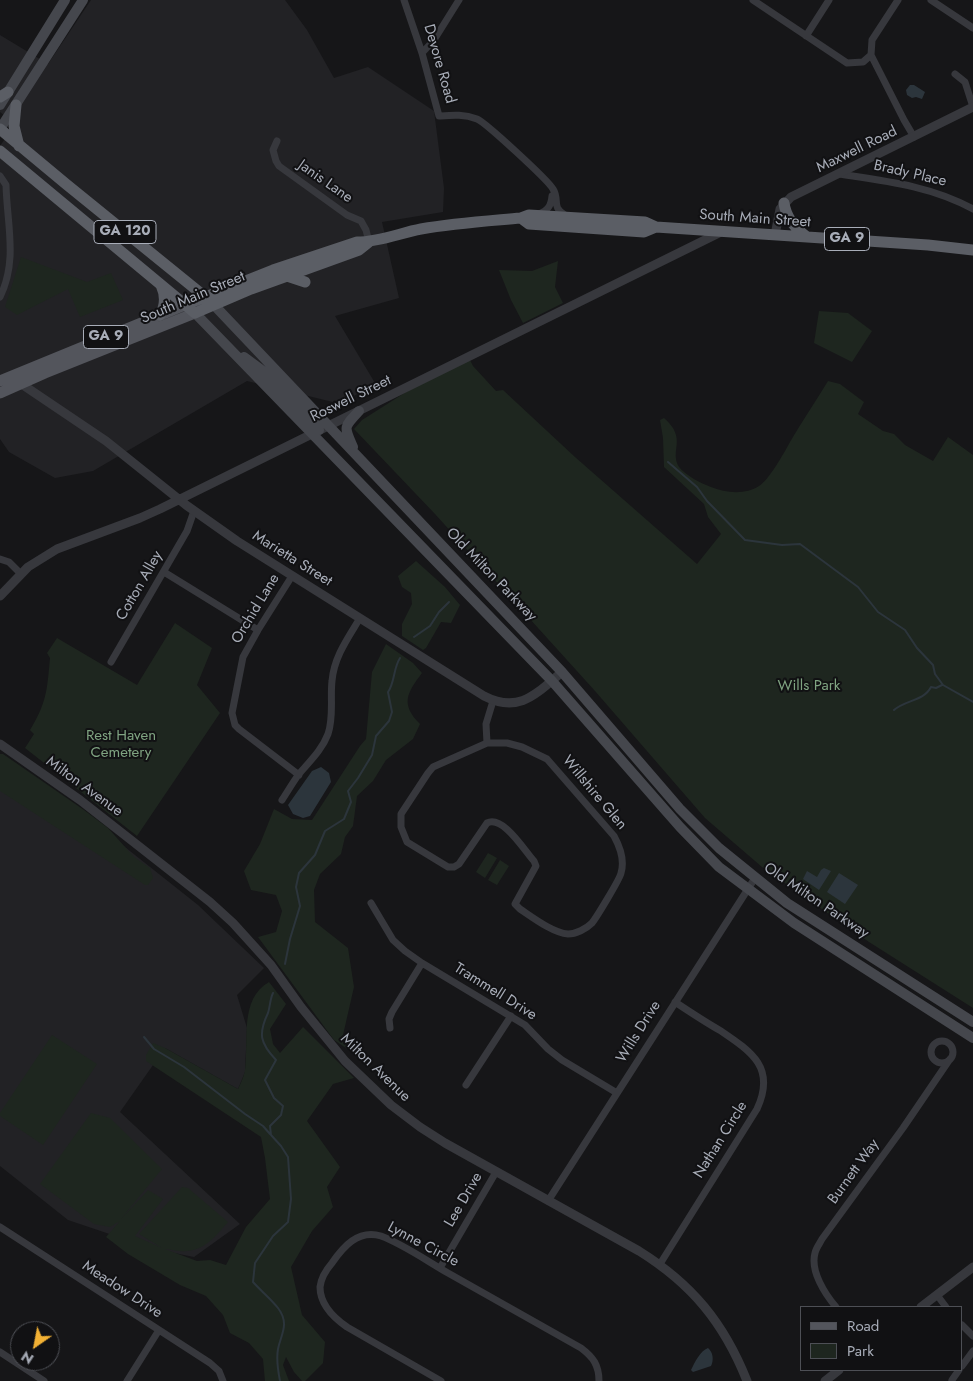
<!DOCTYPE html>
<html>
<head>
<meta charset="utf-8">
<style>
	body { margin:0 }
	#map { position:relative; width:973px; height:1381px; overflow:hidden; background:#161618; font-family:Jost,sans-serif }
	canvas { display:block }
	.legend { position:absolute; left:800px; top:1306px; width:162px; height:65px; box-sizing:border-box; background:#111113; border:1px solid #4d4f55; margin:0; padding:6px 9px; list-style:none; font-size:15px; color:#a8adb8 }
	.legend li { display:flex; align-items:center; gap:10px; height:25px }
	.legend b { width:25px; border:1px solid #4d4f55 }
	.north { position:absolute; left:10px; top:1321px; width:50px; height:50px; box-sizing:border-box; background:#111113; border:1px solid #4d4f55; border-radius:50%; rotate:213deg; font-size:14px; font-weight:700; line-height:20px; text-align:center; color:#a8adb8 }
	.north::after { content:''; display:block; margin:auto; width:18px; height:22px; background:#f2b134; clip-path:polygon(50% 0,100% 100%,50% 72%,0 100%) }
</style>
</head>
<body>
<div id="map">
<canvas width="973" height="1381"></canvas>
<ul class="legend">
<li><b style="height:6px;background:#53555c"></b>Road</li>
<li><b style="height:14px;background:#1e261f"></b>Park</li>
</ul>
<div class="north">N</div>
</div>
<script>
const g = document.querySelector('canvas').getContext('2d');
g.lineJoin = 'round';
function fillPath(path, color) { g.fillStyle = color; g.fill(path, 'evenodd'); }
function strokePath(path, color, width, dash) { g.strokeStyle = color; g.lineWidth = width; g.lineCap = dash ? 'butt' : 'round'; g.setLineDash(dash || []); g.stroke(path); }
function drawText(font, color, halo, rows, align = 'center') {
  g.font = font + ' Jost,sans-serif'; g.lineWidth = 4; g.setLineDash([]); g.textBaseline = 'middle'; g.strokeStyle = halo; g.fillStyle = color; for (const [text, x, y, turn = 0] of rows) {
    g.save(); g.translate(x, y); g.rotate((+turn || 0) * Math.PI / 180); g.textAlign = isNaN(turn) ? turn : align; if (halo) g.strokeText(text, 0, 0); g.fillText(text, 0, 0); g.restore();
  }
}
fillPath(new Path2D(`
	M91,0H285L307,30L334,78L368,67L434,111L444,188L443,212L382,222L399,298L335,316L375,383L341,404L247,381L93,471L55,478L9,452L0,439V146L15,124L0,112V35L48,64Z
	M0,755L77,809L198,905L264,968L237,995L247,1028L245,1072L238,1089L165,1048L120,1112L240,1224L194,1257L154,1249L68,1220L0,1166Z`), '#222225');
fillPath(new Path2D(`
	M21,257L87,282L111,273L123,300L80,317L68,289L17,315L5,307Z
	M558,261L555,287L563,303L523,323L511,300L499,270L532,271Z
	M819,311L848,313L872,331L852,362L814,343Z
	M470,360L473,366L496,391L503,390L575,457L697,564L721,534L708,517L704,504L664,467L663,438L660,420L664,418C688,439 669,450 679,467C685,475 702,484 711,487C725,493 746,495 759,486C769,480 784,453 790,442C802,421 816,401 828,381L840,384L864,402L858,414L883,431L894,434L905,445L933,461L948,437L973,455V1008L869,942L762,867L705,818L595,691L435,514L354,429L362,420L414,387Z
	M416,561L445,587L460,605L451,623L441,622L426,648L423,650L402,636V624L412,604L411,593L402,587L398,576Z
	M175,623L212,648L197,685L220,713L137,836L25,748L34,734L30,730C47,702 47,690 50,658L47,653L57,638L137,685Z
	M386,644L413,663L422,673C407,693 400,704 420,724L413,739L386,760L373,781L357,796L353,826L345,837L341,854L320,874L314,890L315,922L348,948L354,987L343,1035L349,1050L334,1040L258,937L276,932L282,911L276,895L251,890L244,871L260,844L274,809L292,819L312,820L360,746L366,739L372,672Z
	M0,754H3L84,810L108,828L134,857L150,868L153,878L148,885H145L0,791Z
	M488,853L497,858L485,878L476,872Z
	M500,860L509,866L497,885L488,880Z
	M269,982L286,1004L270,1029L273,1044L280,1053L303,1027L354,1078L333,1084L307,1121L340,1167L327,1187L333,1207L312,1231L291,1267L302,1315L325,1342L323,1363L305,1381H302L294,1372L286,1357L283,1365L289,1381H265L263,1359L249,1343L230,1333L223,1315L206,1296L180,1285L128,1254L106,1237L120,1221L110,1227L94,1224L40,1184L91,1113L110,1118L162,1169L121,1219L148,1190L163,1199L135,1236L162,1248L139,1234L182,1187L188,1188L228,1222C215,1237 203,1253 180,1251C175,1251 169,1249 165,1249L197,1261L210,1260L226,1265L246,1227L270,1199L265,1158L261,1137L146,1061V1055L153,1043L165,1048L238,1089C241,1083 244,1076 245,1070C249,1041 239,999 269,982Z
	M52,1035L97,1064L43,1145L0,1116V1113Z`), '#1e261f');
fillPath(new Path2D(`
	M910,85H914L925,92L922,99L916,97L912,98L907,95L906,90Z
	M321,767L329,773L331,782L310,816L303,818L293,814L288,805L312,771Z
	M824,868L831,871L819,890L803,879L807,871L817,877L821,870Z
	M839,873L858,885L845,904L827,892Z
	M708,1348C713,1352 714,1360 711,1366L693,1372L691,1370C695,1362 700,1351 708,1348Z`), '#2c353c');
strokePath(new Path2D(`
	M668,462L697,487L707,501L745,540L782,545L800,544L858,587L878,612L905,630L917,648L933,665L935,674L943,685L973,702
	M414,637L430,626L439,612L449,602
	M894,710C905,700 924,701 931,687L936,688L942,685
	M285,964L290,939L300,906L296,887L299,873L315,855L325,831L344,819L351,802L348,791L358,778L372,755L376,736L389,721L392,712L388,692C395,682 393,669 400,658
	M273,993C270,999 270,1007 268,1013C258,1034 260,1043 276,1060L265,1080L274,1098L283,1106L281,1115L270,1126L271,1135L281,1146L288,1157L291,1199L288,1222L273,1236L255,1263L253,1282C261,1291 271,1299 278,1308C290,1324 281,1334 278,1349C276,1360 278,1371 280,1381
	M144,1037L154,1049L184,1067L245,1114L263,1126L270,1134`), '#2c353c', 2);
strokePath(new Path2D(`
	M404,0L422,53L439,116C453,115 464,114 477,119C485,122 548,180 553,189C560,200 551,207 565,215
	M753,0L847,63L863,62L871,55L904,120L914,137
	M931,0L973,28
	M806,36L829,0
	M422,53L434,40L459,0
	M871,55L872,40L898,0
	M955,74L965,82L973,107
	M277,141L273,150L276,161L279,166L347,215L361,221L366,230L369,242
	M839,174C886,181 931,186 973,209
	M0,176L6,185C7,225 18,260 0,297
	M539,214C548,210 551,206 552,196
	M0,559L9,562L21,574
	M164,572L258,630
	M292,576L258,630L243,657L232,713L235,725L239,729L299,775
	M111,662L187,531L194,511
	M487,743H507L522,747L547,759L614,836C620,847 625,860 621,873C620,879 596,918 592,923C586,929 576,934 568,934C553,933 532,917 520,909L515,904L536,866L534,861C524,850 503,815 487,823L459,864L454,867H448L407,842L401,827V814L428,773L433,767Z
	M487,743L486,724L493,701
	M282,800C288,791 293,782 299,774C310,761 322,750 328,734C334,717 330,698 332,681C334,657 348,638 360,618
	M371,903L393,940L405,951L422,963L525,1025L548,1049L562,1060L617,1093
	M390,1028L389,1019L392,1012L422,963
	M931 1052a11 11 0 1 1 22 0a11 11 0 1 1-22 0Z
	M466,1085L511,1016
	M548,1201L755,878
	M0,1227L210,1363L219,1371L223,1381
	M660,1264L757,1109C776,1068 752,1052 721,1031C705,1022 690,1012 675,1002
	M440,1268L496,1172
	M937,1295L946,1307
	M836,1307C825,1294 810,1271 815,1253C816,1248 820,1243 822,1239L903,1128L950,1059
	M962,1325L973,1336
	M0,1352L44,1381
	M962,1366L973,1351
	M952,1380L959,1370
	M127,1381L159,1330
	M441,1381L347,1327C334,1318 320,1304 320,1287C321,1278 326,1270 332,1263C343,1247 358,1229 381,1236C403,1244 427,1261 448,1273C492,1298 536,1323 581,1348C593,1357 599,1365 599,1381`), '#37383d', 7);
strokePath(new Path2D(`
	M775,235L780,209L791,197L973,107
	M20,383L106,441L186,505L237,541L484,696C519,714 536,694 562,672
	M0,596L28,567L57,549L140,518L160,509L721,232
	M0,744L80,800L210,902L233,923L271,965L301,1007L345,1061L391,1105L420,1127L445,1143L639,1251C692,1284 724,1323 747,1381
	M921,1307L973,1267
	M825,1381L839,1370`), '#37383d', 9);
strokePath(new Path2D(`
	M0,105L65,0
	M0,129L83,0
	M214,305L562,672L680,809L719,848L787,903L973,1022
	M195,313L552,681L680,827L719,867L794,923L973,1038
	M244,357L263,371L319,430
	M353,447C344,426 343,428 359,411`), '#45474d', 10);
strokePath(new Path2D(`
	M0,381L185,305
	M0,393L45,373L195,313`), '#53555c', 11);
strokePath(new Path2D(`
	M0,97L8,92
	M16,105L14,126L19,146
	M0,129L66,184L209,300
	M0,151L195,313L251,289L359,250L369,242
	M784,203C786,218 796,229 807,237
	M521,218L529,224L644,232L656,227
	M287,276L305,282
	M185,305L273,270L357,242C379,242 400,233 421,229C455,223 488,221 521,218L529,215L645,222L656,227L928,245L973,250
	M160,315C166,305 166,296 161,285`), '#5b5e65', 11);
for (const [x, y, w] of [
	[125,232,62],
	[847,239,45],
	[106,337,45]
]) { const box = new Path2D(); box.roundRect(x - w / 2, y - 11.5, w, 23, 4); g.fillStyle = '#111113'; g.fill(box); strokePath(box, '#a8adb8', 1); }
drawText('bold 14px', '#a8adb8', null, [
	["GA 120",125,232],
	["GA 9",847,239],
	["GA 9",106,337]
]);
drawText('15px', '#a8adb8', '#111113', [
	["Devore Road",439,64,74],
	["Maxwell Road",857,150,-26],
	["Brady Place",910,174,13],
	["Janis Lane",325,182,35],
	["South Main Street",755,219,4],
	["South Main Street",193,298,-23],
	["Roswell Street",351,399,-26],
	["Marietta Street",292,559,32],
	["Old Milton Parkway",491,575,46],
	["Cotton Alley",140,586,-60],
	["Orchid Lane",256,609,-59],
	["Milton Avenue",84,787,36],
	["Willshire Glen",594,793,50],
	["Old Milton Parkway",816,901,34],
	["Trammell Drive",495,992,32],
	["Wills Drive",639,1032,-58],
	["Milton Avenue",375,1068,44],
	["Nathan Circle",721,1140,-58],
	["Burnett Way",854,1172,-54],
	["Lee Drive",464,1200,-60],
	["Lynne Circle",423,1245,28],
	["Meadow Drive",122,1290,33]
]);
drawText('15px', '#7fa381', '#111113', [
	["Wills Park",809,686],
	["Rest Haven",121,736],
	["Cemetery",121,753]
]);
</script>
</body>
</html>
